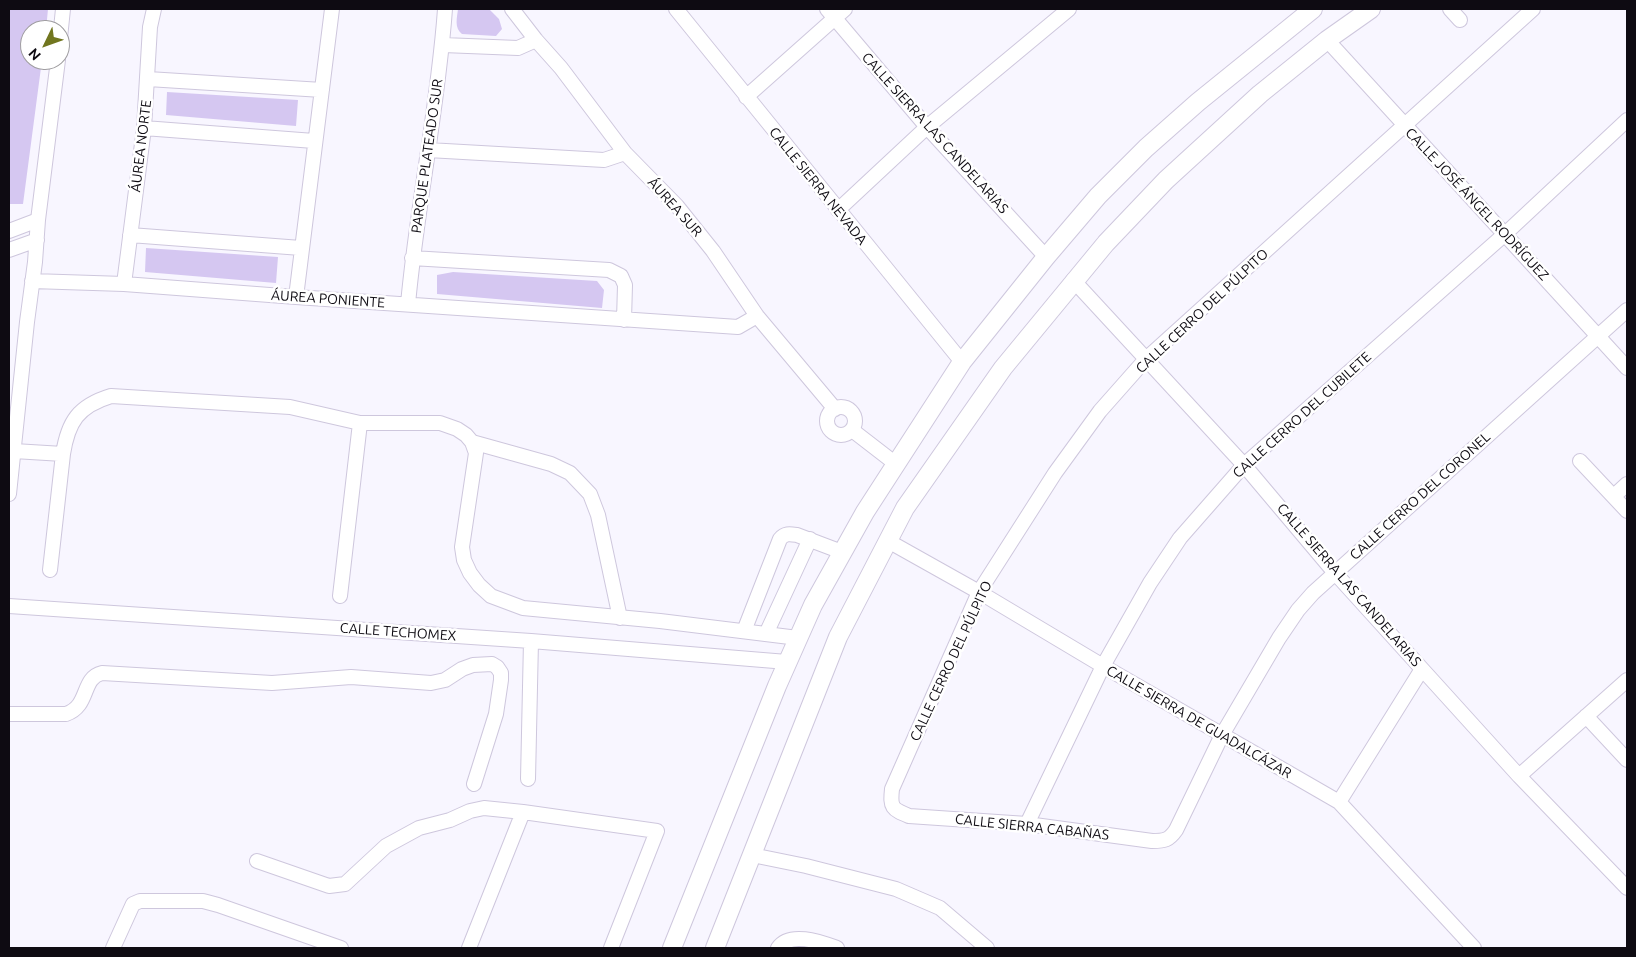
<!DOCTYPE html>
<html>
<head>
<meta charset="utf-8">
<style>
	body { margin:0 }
	#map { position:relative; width:1636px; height:957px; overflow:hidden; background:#f8f6ff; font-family:Ubuntu,sans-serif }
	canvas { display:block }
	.frame { position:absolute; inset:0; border:10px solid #0e0b12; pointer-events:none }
	.north { position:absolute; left:20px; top:20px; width:50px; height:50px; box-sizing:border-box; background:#fff; border:1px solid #9f9da0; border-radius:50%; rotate:228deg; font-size:14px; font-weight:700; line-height:20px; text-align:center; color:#0e0b12 }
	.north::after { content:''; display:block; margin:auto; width:18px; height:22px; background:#71761f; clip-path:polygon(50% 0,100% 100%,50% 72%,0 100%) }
</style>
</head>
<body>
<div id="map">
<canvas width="1636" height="957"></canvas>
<div class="frame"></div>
<div class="north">N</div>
</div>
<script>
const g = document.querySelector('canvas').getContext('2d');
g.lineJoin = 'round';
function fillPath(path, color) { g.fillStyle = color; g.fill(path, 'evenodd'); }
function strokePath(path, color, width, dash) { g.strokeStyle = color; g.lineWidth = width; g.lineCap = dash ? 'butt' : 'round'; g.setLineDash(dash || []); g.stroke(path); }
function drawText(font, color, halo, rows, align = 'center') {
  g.font = font + ' Ubuntu,sans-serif'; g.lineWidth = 5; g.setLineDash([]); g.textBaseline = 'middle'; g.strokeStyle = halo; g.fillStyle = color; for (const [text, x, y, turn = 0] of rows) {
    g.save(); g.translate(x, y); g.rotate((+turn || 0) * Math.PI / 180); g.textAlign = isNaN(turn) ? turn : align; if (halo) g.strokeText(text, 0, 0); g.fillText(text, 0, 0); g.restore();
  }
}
fillPath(new Path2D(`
	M9,9H48L46,30H30V60H42L23,204H9Z
	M458,9H489L499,19L502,29L496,36L462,34C454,28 457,18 458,9Z
	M167,92L298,100L296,126L166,115Z
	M146,248L278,257L276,283L145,272Z
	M453,272L597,281L604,290L602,308L437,294V275Z`), '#d5c7f1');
const minor = new Path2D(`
	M512,9L536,40L561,68L625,153L677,206L713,251L757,316L835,409
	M676,9L962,362
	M827,9L927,127L1046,257
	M1450,9L1460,20
	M1533,9L1146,359L1100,411L1055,473L979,592L892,789C890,808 892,809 909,816L1027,824L1152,841C1165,841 1169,840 1176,830L1222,735L1279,638L1298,610L1313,593L1627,310
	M60,38L63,9
	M1327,40L1627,368
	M443,45L518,48L536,40
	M148,79L322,90
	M746,97L845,9
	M144,128L314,141
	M428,150L604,160L625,153
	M838,210L927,127L1069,9
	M9,231L38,220
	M130,235L301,248
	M9,250L37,240
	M412,258L609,270L621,276L625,285L624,320
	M1073,280L1244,465L1335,573L1519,776L1627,888
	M32,281L124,284L296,297L738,327L757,316
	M124,284L144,128L150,27L154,9
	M296,297L332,9
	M408,304C417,205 438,108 445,9
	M827 421a14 14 0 1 1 28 0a14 14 0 1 1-28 0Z
	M852,430L896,464
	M472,442L551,464L570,473L590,494L598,515L620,618
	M14,451L63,454C68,422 78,406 111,396L290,407L360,423H440L457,429L466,435L472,442L476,453L462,547L464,560L470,573L479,585L491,596L523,608L660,621L798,638
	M1580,461L1627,511
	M9,494L27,322L35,262L38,220L58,60
	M1614,496L1627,484
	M888,541L979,592L1103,666L1339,802L1474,948
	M50,570L63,454
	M340,596L360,423
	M9,606L531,641L787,662
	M744,631L780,539C785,533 790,534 797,535L842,552
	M766,634L810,539
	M9,714H66C90,706 81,678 102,673L272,683L351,677L431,683L445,680L462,669L473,665L492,664L497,667L501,673V680L496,714L474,784
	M1586,716L1627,760
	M1519,776L1627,680
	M528,779L531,641
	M1339,802L1422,669
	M1027,824L1103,666L1150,583L1180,538L1244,465L1505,234L1627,120
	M752,855L806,866L896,889L940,908L987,948
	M257,861L329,886L345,884L386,846L419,828L450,820L470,811L484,808L523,812L657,831L611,948
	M113,948L133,904L140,901H203L218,905L341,948
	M469,948L523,812
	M778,948C790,931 820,942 837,948`);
const major = new Path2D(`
	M672,948L777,686L813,605L865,512L962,362L1046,257L1098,196L1146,148L1198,102L1313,9
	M715,948L838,637L905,508L1003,368L1106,243L1166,180L1260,94L1327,40L1371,9`);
strokePath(minor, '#cec7dd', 16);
strokePath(major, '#cec7dd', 20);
strokePath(minor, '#fff', 14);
strokePath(major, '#fff', 18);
drawText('14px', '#0e0b12', '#fff', [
	["CALLE SIERRA LAS CANDELARIAS",935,133,48],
	["ÁUREA NORTE",141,146,-83],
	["PARQUE PLATEADO SUR",427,156,-82],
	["CALLE SIERRA NEVADA",818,186,51],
	["CALLE JOSÉ ÁNGEL RODRÍGUEZ",1477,204,47],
	["ÁUREA SUR",675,207,48],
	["ÁUREA PONIENTE",328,299,4],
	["CALLE CERRO DEL PÚLPITO",1202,311,-43],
	["CALLE CERRO DEL CUBILETE",1302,415,-42],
	["CALLE CERRO DEL CORONEL",1420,496,-42],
	["CALLE SIERRA LAS CANDELARIAS",1349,585,49],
	["CALLE TECHOMEX",398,632,4],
	["CALLE CERRO DEL PÚLPITO",951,661,-65],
	["CALLE SIERRA DE GUADALCÁZAR",1199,722,30],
	["CALLE SIERRA CABAÑAS",1032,827,6]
]);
</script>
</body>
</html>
